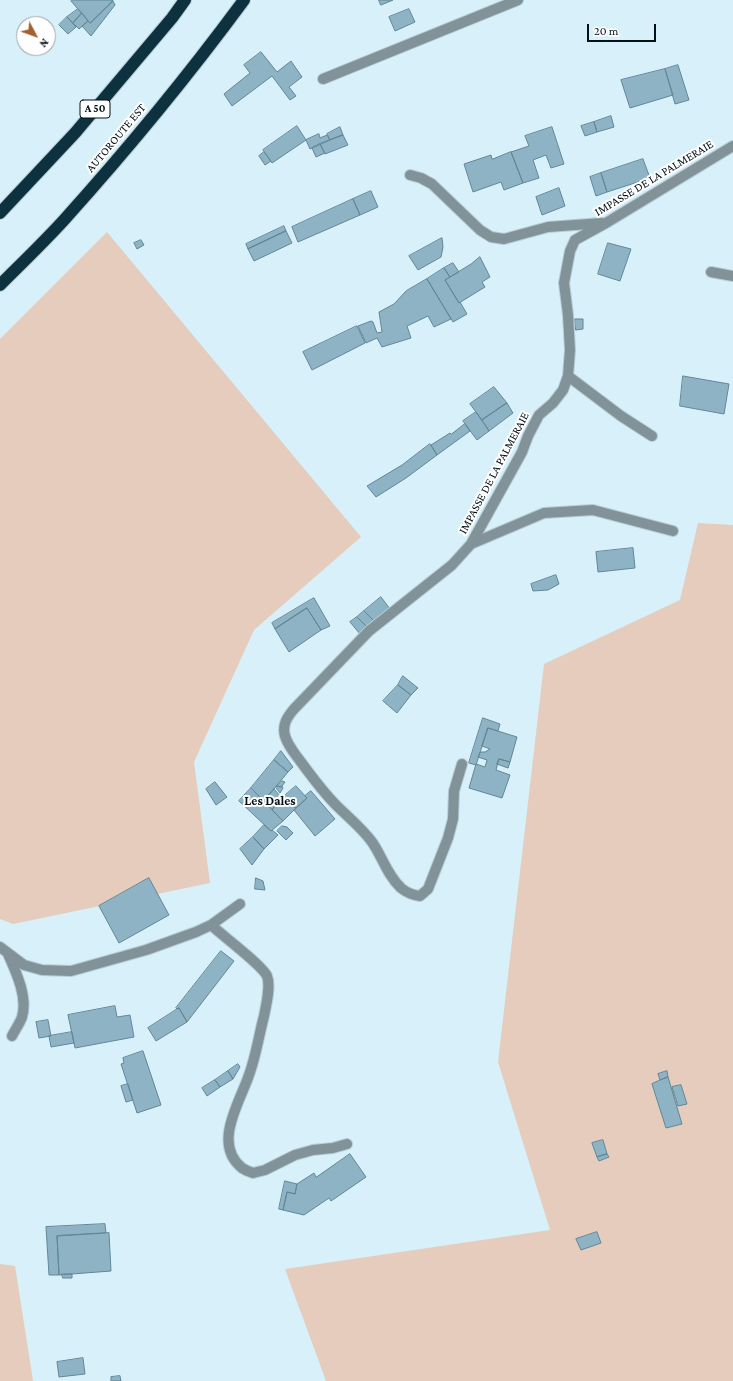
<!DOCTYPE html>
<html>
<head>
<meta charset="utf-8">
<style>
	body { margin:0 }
	#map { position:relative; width:733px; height:1381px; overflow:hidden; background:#d8f0fa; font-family:"Crimson Pro",serif }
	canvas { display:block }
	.north { position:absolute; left:16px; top:16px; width:40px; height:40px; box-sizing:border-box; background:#fff; border:1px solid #9a9fa2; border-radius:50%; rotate:131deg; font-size:11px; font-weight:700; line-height:16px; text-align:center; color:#031016 }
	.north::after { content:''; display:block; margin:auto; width:14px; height:18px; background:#a46130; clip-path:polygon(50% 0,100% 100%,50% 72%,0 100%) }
	.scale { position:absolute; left:587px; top:24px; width:69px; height:18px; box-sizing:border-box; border:2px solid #031016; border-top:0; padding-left:5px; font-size:12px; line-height:14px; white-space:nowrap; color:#031016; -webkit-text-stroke:3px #fff; paint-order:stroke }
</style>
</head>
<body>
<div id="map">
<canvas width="733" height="1381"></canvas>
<div class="north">N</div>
<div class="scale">20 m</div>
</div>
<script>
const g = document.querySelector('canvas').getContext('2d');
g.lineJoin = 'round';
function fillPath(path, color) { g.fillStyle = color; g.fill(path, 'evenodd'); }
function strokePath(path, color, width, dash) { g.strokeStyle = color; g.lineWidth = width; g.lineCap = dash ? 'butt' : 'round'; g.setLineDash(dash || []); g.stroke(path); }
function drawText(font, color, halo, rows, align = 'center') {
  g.font = font + ' "Crimson Pro",serif'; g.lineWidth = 4; g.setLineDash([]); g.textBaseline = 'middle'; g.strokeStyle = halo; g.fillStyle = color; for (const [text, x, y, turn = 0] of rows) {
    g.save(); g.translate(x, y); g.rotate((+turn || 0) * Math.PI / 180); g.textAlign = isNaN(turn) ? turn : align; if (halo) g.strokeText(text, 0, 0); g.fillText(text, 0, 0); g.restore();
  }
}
fillPath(new Path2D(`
	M107,232L361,537L254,630L194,762L210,883L13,924L0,919V339Z
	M698,523L733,525V1381H326L285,1269L550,1230L498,1062L544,664L680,600Z
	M0,1264L15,1266L33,1381H0Z`), '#e5ccbc');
const building = new Path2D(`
	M72,0H112L113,1L90,23L71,1Z
	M379,0H393L381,5Z
	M113,1L115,5L91,36L82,26L88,21L90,23Z
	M78,9L82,13L73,23L67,17Z
	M409,9L415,22L395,31L389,17Z
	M82,13L88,21L79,29L73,23Z
	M67,17L76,27L68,34L59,25Z
	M261,52L277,72L291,61L302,77L289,87L296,96L290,100L272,76L232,106L224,94L250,73L244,65Z
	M678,65L689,100L675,104L665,69Z
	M665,69L673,95L630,108L621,80Z
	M611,116L614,127L597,132L594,122Z
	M594,122L597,132L585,136L581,126Z
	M297,126L306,140L272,163L263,150Z
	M340,127L343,135L330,140L327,134Z
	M552,127L564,164L551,168L546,155L533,160L539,178L523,183L511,152L529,146L525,136Z
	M319,134L320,138L327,135L330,140L310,149L306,140Z
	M343,135L348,145L325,154L320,144Z
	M320,144L325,153L316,157L312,148Z
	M264,152L271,161L265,165L259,156Z
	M511,152L523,183L504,190L501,182L473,192L464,164L491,155L492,159Z
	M643,159L650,178L607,192L601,173Z
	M601,173L607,192L596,196L590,177Z
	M559,188L565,206L542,215L536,197Z
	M371,191L378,207L360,215L353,199Z
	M353,199L360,215L298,242L292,227Z
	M284,226L286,231L248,249L246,244Z
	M286,231L292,243L254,261L248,249Z
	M442,238L443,247L441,257L418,270L409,256Z
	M141,240L144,245L137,249L134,243Z
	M608,243L631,249L620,281L598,274Z
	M480,257L490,277L482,282L485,287L459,303L445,280L471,264Z
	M453,263L459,272L450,277L444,268Z
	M444,268L450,277L445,280L459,303L460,302L467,314L453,322L427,279Z
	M427,279L451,319L434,327L428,316L407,326L411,338L382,347L377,338L366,343L358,326L371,321L373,322L377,333L382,332L379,312L394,304L406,291Z
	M575,319H583V329L576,330Z
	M357,326L365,343L312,370L303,352Z
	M683,376L729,384L724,414L680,406Z
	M494,387L507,403L482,420L470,404Z
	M507,403L513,413L489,431L482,420Z
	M476,412L489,431L477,440L463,421Z
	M465,424L470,431L437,455L431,445L450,433L451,434Z
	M430,444L437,455L406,478L376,497L367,486L402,465Z
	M633,548L635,568L598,572L596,552Z
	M556,575L559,584L548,590L533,591L531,584Z
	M381,597L390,609L375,622L364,611Z
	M314,598L330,626L321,630L307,608L275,629L272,623Z
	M307,608L321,630L289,652L275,629Z
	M364,611L375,622L368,628L357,617Z
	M357,617L368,628L360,634L350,622Z
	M403,676L418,688L411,695L398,685Z
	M398,685L411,695L397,713L383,701Z
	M483,718L500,724L498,731L488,728L476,765L469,763Z
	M488,728L517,737L510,762L499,759L496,770L510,775L502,798L469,788L476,764L485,767L487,760L478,757L480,752H485L490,749L482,746Z
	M281,751L293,767L288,772L274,760Z
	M499,759L510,762L508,768L497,764Z
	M274,760L288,772L264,801L251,788Z
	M282,781L285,782L282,786L281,787L277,786Z
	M215,782L227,797L216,805L206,789Z
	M277,786L281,787L282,786L283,788L280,793L276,788Z
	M296,786L307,798L296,808L282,798Z
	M251,788L283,821L271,831L239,801Z
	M274,789L282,798L272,810L264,801Z
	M311,791L335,819L315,836L294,810L307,798L305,796Z
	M282,798L296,808L283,821L272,810Z
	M264,825L271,831L272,830L278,835L264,849L253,837Z
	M282,826L287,827L293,833L286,840L277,831Z
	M253,837L264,849L252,865L240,849Z
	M149,878L169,915L119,943L99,906Z
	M256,878L263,881L265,890L255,889Z
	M221,951L234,961L187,1022L179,1008L177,1009L176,1008Z
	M115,1006L117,1017L130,1015L134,1037L75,1048L68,1015Z
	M179,1008L187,1022L156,1041L148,1028Z
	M48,1020L51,1036L39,1038L36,1022Z
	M72,1032L74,1043L51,1047L49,1036Z
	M143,1051L161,1105L137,1113L121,1064L124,1063L123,1058Z
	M238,1064L240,1067L233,1079L228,1071Z
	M228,1071L233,1079L220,1087L215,1080Z
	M667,1071L668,1077L660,1080L658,1074Z
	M668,1077L682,1124L666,1128L652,1084Z
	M215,1080L220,1087L207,1096L202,1088Z
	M128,1084L133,1100L126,1102L121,1086Z
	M681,1085L687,1104L678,1106L672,1087Z
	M603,1140L607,1154L597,1157L592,1143Z
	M350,1154L366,1177L331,1201L329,1198L304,1215L283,1210L287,1192L295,1194L297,1184L314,1173L316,1177Z
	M607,1154L609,1157L599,1161L597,1157Z
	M285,1181L297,1184L295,1194L287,1192L283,1210L279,1209Z
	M105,1224L106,1233L57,1236L59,1275H49L46,1227Z
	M597,1232L601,1243L581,1250L576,1239Z
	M109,1233L111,1271L59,1275L57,1236Z
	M62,1274H72V1278H63Z
	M83,1358L85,1374L59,1377L57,1362Z
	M120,1376L121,1381H111V1377Z`);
fillPath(building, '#8db3c5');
strokePath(building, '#618797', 1);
const minor = new Path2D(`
	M323,79L518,0
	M410,175L421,178L432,184L480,230L491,237L504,239L548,227L602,223
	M711,272L733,276
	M568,376L621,416L652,436
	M471,544L544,513L593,510L673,531
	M462,764L454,791L453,819L448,838L428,889L420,896C412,895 407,893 401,888C387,875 382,856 372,842C362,828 348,817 336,805C323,792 312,777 301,762C295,754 288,746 285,736C282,725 287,717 294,709L369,631L452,565L471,544L522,452L528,436L539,415L553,403L563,390L568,376L570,350L568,315L564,283L570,251L575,240L606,223L733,146
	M211,925C222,935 263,966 267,976C271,986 266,1006 264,1016C259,1035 256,1056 249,1075C240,1102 212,1144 242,1168C245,1170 250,1172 253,1173L265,1170L295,1155L313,1150L333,1148L347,1144
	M0,947L24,965L42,970L71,971L146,950L196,932L211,925L240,904
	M8,954C16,972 28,997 22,1017C20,1023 15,1030 12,1036`);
const highway = new Path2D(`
	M0,213L75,133L172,18L185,0
	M0,285C21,264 43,243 64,220C127,150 188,76 244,0`);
strokePath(minor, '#b6ccd6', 12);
strokePath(highway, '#b6ccd6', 14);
strokePath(minor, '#829299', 10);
strokePath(highway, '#0d313e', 12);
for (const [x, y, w] of [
	[95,109,30]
]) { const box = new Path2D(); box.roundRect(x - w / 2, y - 9, w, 18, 3); g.fillStyle = '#fff'; g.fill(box); strokePath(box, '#031016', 1); }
drawText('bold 11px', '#031016', null, [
	["A 50",95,109]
]);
drawText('12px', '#031016', '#fff', [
	["AUTOROUTE EST",116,138,-50],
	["IMPASSE DE LA PALMERAIE",654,178,-31],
	["IMPASSE DE LA PALMERAIE",494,473,-62]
]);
drawText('bold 13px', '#031016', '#fff', [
	["Les Dales",270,801]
]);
</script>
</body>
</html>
